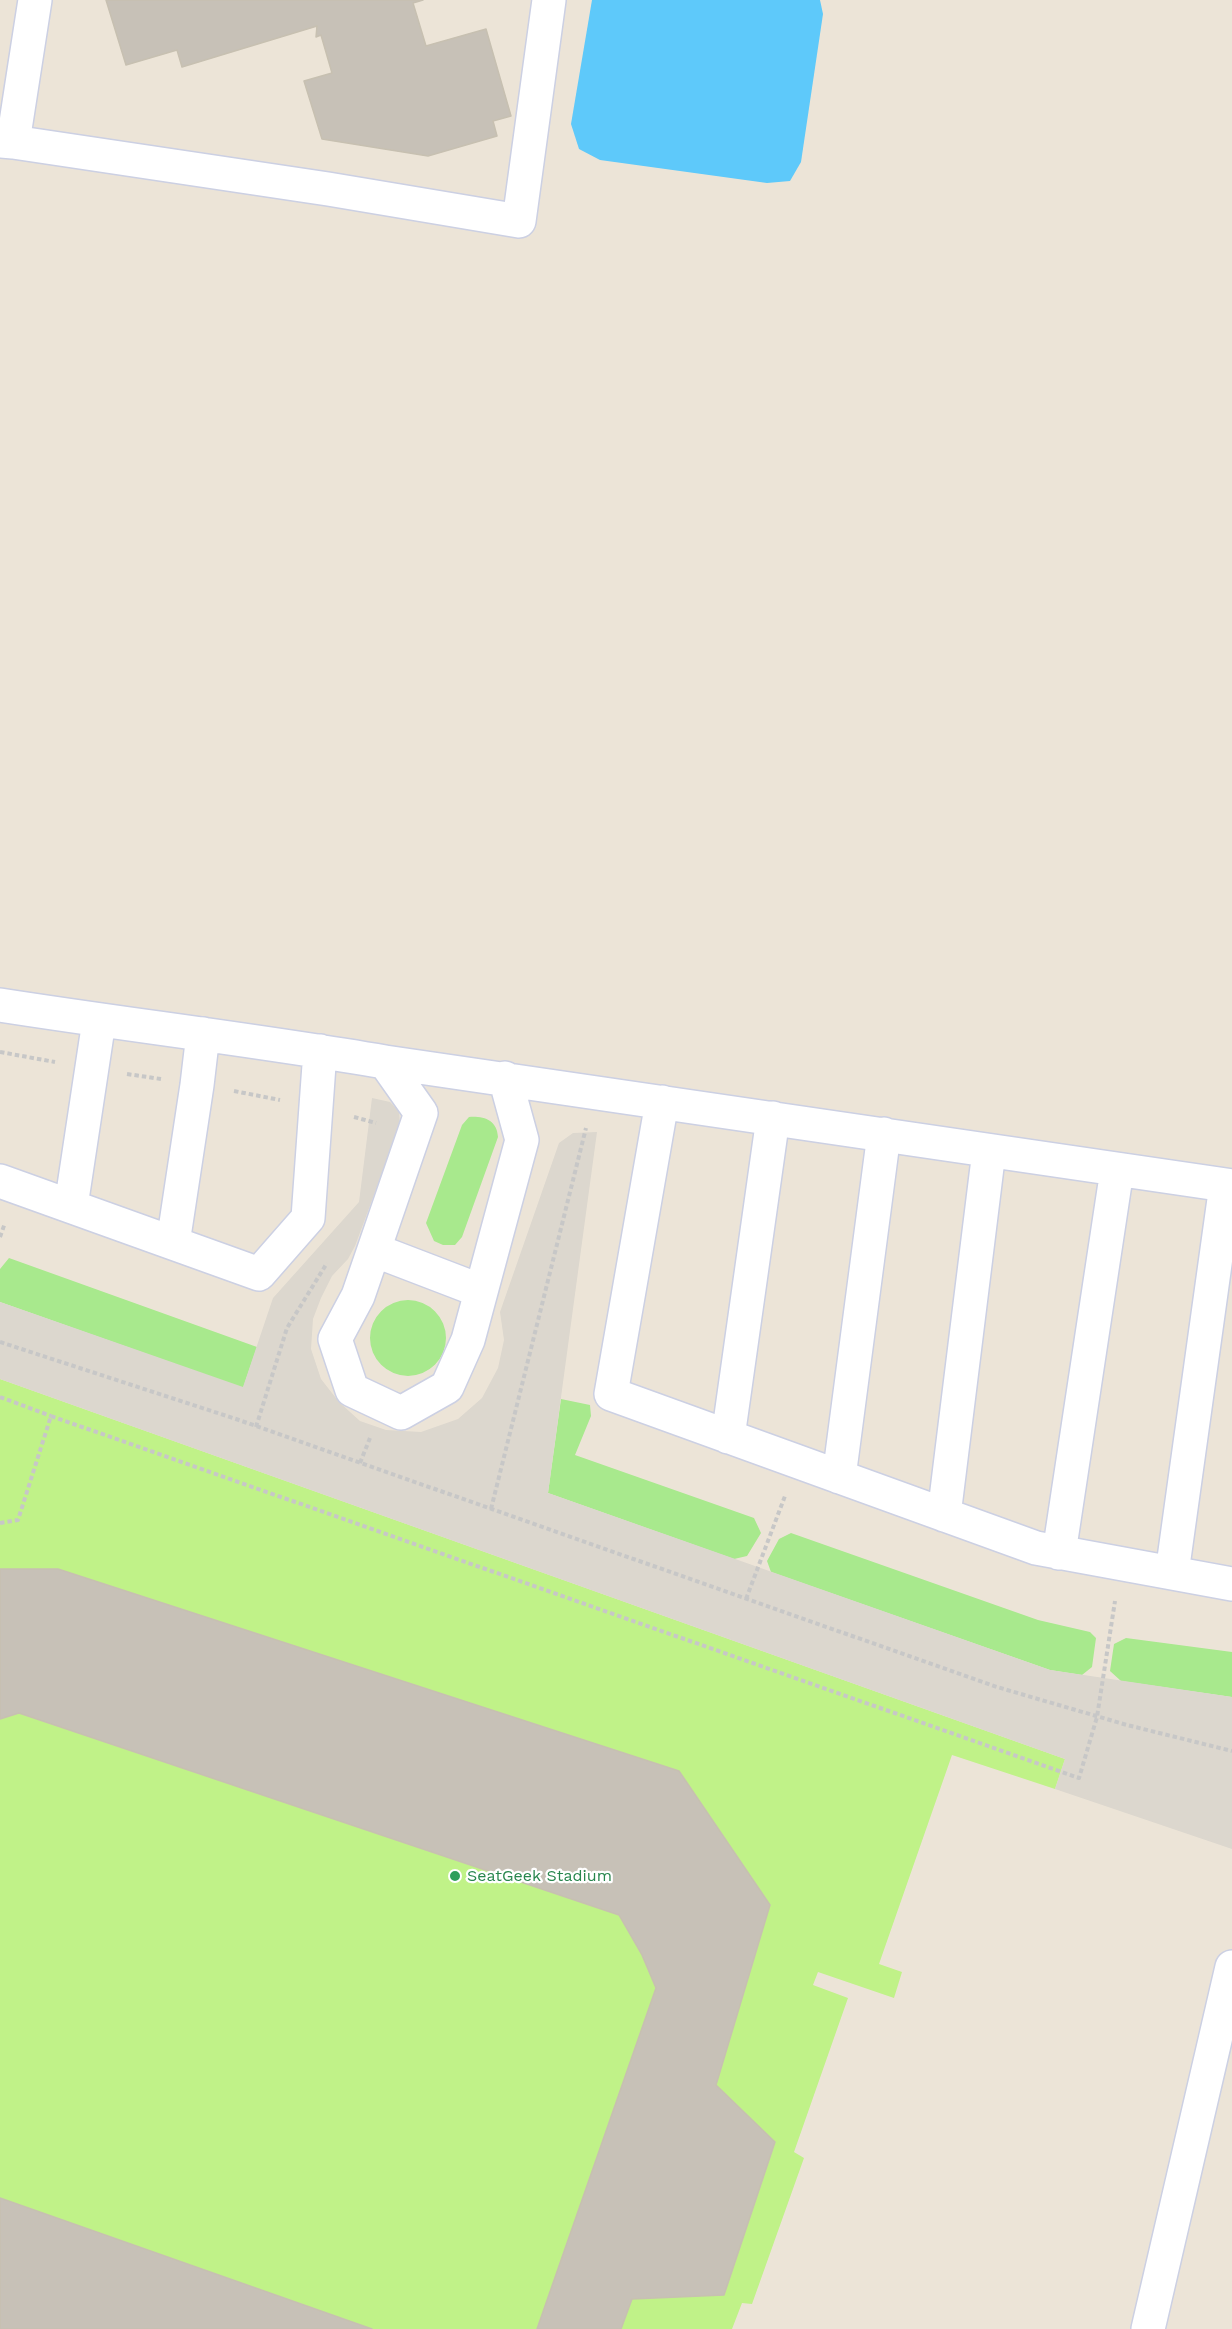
<!DOCTYPE html>
<html>
<head>
<meta charset="utf-8">
<style>
	body { margin:0 }
	canvas { display:block; background:#ece4d7 }
</style>
</head>
<body>
<canvas width="1232" height="2329"></canvas>
<script>
const g = document.querySelector('canvas').getContext('2d');
g.lineJoin = 'round';
function fillPath(path, color) { g.fillStyle = color; g.fill(path, 'evenodd'); }
function strokePath(path, color, width, dash) { g.strokeStyle = color; g.lineWidth = width; g.lineCap = dash ? 'butt' : 'round'; g.setLineDash(dash || []); g.stroke(path); }
function drawText(font, color, halo, rows, align = 'center') {
  g.font = font + ' "Work Sans",sans-serif'; g.lineWidth = 4.5; g.setLineDash([]); g.textBaseline = 'middle'; g.strokeStyle = halo; g.fillStyle = color; for (const [text, x, y, turn = 0] of rows) {
    g.save(); g.translate(x, y); g.rotate((+turn || 0) * Math.PI / 180); g.textAlign = isNaN(turn) ? turn : align; if (halo) g.strokeText(text, 0, 0); g.fillText(text, 0, 0); g.restore();
  }
}
fillPath(new Path2D(`
	M469,1117C484,1116 497,1120 498,1137L462,1237L455,1245H443L434,1241L426,1223L462,1125Z
	M9,1258L257,1347L243,1388L0,1302V1269Z
	M370 1338a38 38 0 1 1 76 0a38 38 0 1 1-76 0Z
	M561,1399L590,1405L591,1416L575,1455L754,1518L761,1533L747,1556L734,1559L548,1493Z
	M791,1533L1038,1620L1090,1632L1096,1638L1092,1667L1082,1675L1050,1670L771,1572L767,1561L779,1539Z
	M1126,1638L1232,1652V1697L1121,1681L1110,1671L1114,1644Z`), '#a8e98d');
fillPath(new Path2D(`
	M0,1379L1065,1759L1055,1789L952,1755L879,1964L902,1972L894,1998L818,1972L813,1985L848,1998L794,2152L804,2158L752,2304L742,2303L732,2329H0Z`), '#c0f288');
fillPath(new Path2D(`
	M372,1098L390,1102L399,1111L400,1125L355,1246L348,1259L332,1276L321,1298L313,1319L311,1349L321,1379L339,1402L360,1421L386,1430L421,1432L458,1419L482,1398L498,1368L504,1340L500,1312L559,1143L573,1133L597,1132L548,1493L1050,1670L1232,1697V1849L1055,1789L1065,1759L0,1379V1302L243,1387L273,1298L359,1202Z`), '#dcd7ce');
fillPath(new Path2D(`
	M592,0H820L823,14L801,162L790,181L767,183L600,160L579,149L571,124Z`), '#5ec9fa');
const building = new Path2D(`
	M106,0H423L413,3L426,46L486,29L511,116L493,121L497,136L428,156L322,139L304,81L332,73L321,35L316,37L317,26L182,67L177,50L126,65Z
	M0,1569H58L679,1771L770,1905L716,2085L775,2142L724,2295L632,2299L621,2329H537L656,1988L642,1955L619,1915L19,1713L0,1719Z
	M0,2198L372,2329H0Z`);
fillPath(building, '#c7c1b7');
strokePath(building, '#c7c0b1', 1.5);
const minor = new Path2D(`
	M0,141L13,142L35,0
	M13,142L328,189L519,221L549,0
	M0,1005C128,1025 257,1040 385,1062L1232,1186
	M385,1062L421,1113L358,1296L335,1339L352,1390L401,1413L447,1387L468,1340L522,1140L505,1078
	M662,1102L611,1394L1036,1548L1232,1584
	M0,1181L259,1274L308,1218L320,1051
	M71,1206L99,1021
	M173,1243L197,1085L203,1034
	M374,1250L481,1291
	M728,1437L773,1118
	M839,1477L884,1134
	M944,1515L989,1151
	M1059,1553L1117,1170
	M1172,1573L1226,1185
	M1148,2329L1232,1967`);
strokePath(minor, '#ccd0e3', 36);
strokePath(new Path2D(`
	M0,1052L55,1062
	M127,1074L161,1079
	M234,1091L280,1100
	M354,1117L376,1123
	M0,1237L5,1223
	M0,1342L236,1419L997,1687L1127,1725L1232,1751
	M0,1397L51,1416
	M256,1427L287,1328L327,1263
	M360,1463L370,1438
	M491,1509L586,1128
	M0,1523L18,1520L51,1416L1079,1778L1097,1717L1115,1601
	M746,1599L785,1496`), '#c7c7c7', 4, [4.5, 3]);
strokePath(minor, '#fff', 33);
for (const [x, y, r, color] of [
	[455,1876,6,"#2e9e5b"]
]) { const dot = new Path2D(); dot.arc(x, y, r, 0, 2 * Math.PI); g.fillStyle = color; g.fill(dot); strokePath(dot, '#fff', 2); }
drawText('16px', '#27864d', '#fff', [
	["SeatGeek Stadium",467,1876]
], 'left');
</script>
</body>
</html>
